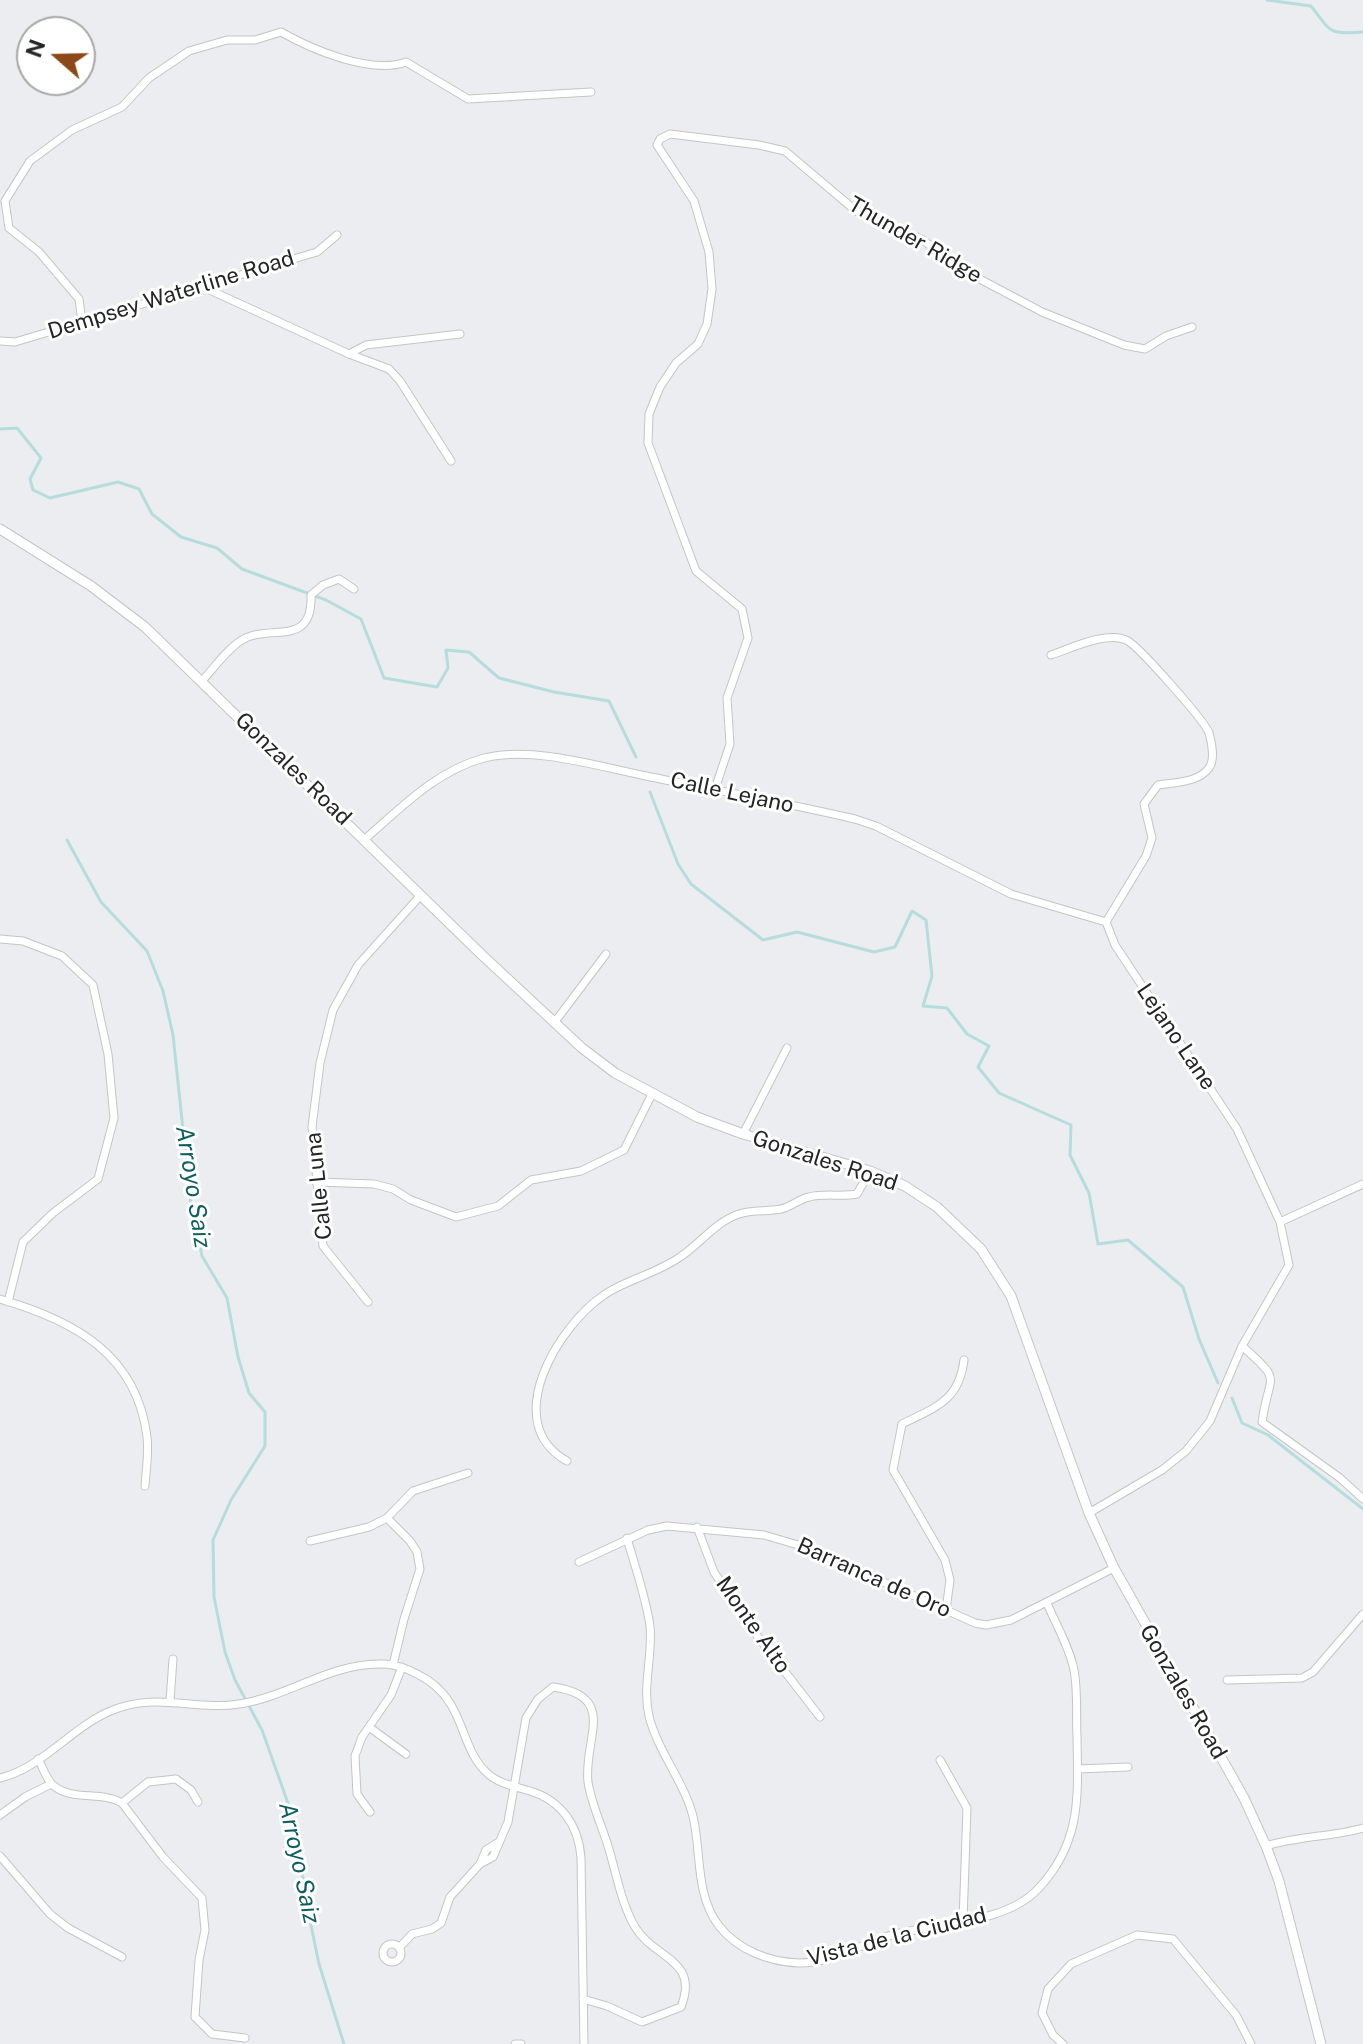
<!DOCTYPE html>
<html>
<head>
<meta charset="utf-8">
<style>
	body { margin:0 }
	#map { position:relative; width:1363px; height:2044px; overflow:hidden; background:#ecedf0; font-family:"Public Sans",sans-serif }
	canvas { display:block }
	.north { position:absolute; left:16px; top:16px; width:80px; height:80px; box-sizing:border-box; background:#fff; border:2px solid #a8a8a8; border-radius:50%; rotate:290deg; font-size:22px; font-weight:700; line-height:32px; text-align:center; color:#252526 }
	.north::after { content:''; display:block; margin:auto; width:28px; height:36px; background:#8b4917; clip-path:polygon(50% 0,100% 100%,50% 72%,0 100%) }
</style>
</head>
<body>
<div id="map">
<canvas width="1363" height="2044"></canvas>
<div class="north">N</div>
</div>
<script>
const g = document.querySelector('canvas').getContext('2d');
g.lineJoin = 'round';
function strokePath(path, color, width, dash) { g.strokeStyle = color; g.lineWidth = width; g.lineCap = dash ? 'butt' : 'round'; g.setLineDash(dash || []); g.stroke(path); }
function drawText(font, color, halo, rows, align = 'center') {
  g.font = font + ' "Public Sans",sans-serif'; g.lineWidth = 6; g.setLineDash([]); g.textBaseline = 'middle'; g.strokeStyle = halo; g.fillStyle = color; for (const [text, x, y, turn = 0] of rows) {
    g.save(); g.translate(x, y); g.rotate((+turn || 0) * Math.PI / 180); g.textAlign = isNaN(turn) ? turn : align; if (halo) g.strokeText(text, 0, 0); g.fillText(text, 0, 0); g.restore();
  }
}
strokePath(new Path2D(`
	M1267,0L1311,6C1331,31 1327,35 1363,32
	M0,429L17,428L41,458L30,479L33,490L50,498L118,482L139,489L152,514L181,537L217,548L242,569L326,600L361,619L384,678L437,687L448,668L446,650L469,652L499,678L554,692L609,701L636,757
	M650,792L678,864L691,884L763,940L797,932L874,952L895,947L912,911L926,920L932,976L923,1006L947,1008L967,1034L989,1046L978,1067L999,1093L1071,1125L1070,1155L1089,1193L1098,1244L1128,1240L1183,1287L1199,1339L1218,1383
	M67,840L101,902L147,951L163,991L173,1035L191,1205L202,1256L227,1298L238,1357L249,1393L265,1412V1446L231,1500L213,1540L214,1597L225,1652L235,1680L262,1730L295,1823L307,1906L319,1964L344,2044
	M1232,1398L1242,1423L1268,1435L1363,1509`), '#b6dddd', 3);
const minor = new Path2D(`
	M201,286L349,354L389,369L400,381L451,461
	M82,322L79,299L39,252L9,228L5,201L30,161L72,130L122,107L149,78L189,51L227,40H255L281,32C311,49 371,75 406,62L468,99L591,92
	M0,341L15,342L317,252L337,235
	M349,354L366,345L460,334
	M1051,655C1072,648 1108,630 1128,641C1140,648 1205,721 1209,733C1212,743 1215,760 1209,768C1198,783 1175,782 1158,785L1144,804L1152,838L1146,856L1106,922L1115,945L1237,1129L1280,1222L1289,1265L1242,1346L1210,1421L1186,1451L1162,1470L1089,1513
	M202,681C214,668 227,649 242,640C269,623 313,649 311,595L323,585L339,579L354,589
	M715,789L730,744L727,698L748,638L742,609L696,571L648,443L649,414L660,387L676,363L698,344L707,324L712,289L709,252L694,201L657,145L660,139L670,134L759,145L785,151L856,211L923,240L959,268L1042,312L1124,345L1145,349L1166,336L1192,327
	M365,839C402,807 436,771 484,758C533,746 597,766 646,776C716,790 786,803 855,819L876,826L1011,894L1106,922
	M0,939L23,941L62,956L93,985L108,1054L114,1118L98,1179L53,1213L23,1242L8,1302
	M554,1023L606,954
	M743,1134L787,1048
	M316,1182L374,1184L393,1189L411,1200L456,1217L498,1206L531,1180L581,1171L624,1150L652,1094
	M1280,1222L1363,1184
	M0,1299C73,1320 137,1354 147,1437C149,1452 146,1470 145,1486
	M368,1302L323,1246L312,1127L320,1063L333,1010L358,965L421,895
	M1242,1346C1284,1383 1269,1372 1262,1422L1340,1478L1363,1499
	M567,1461C499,1423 558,1326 604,1295C625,1280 656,1274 680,1257C700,1244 715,1222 739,1214C752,1209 767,1212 781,1209C791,1207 799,1199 809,1197C825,1193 841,1197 857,1194L870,1171
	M387,1518L410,1541L417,1552L420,1569L404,1619L393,1665
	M697,1527L714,1572L748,1624L820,1717
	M627,1538C635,1567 646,1597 650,1626C653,1656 642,1686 649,1716C658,1753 687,1785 694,1821C701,1856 696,1896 719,1926C738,1950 769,1962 799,1963C830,1963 856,1947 885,1937C931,1922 1003,1926 1038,1889C1082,1842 1078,1796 1077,1737C1076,1715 1078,1692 1074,1670C1070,1648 1056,1625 1047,1603
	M310,1541L369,1527L387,1518L413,1491L468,1473
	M579,1562L648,1530L667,1526L764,1535L805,1547L946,1610L975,1623L986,1625L1011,1620L1114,1568
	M946,1610L950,1580L945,1560L893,1470L902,1424C936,1407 959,1401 964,1360
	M1227,1680L1302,1678L1313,1672L1363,1614
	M170,1701L173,1659
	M369,1727L406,1754
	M38,1759C43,1767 46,1780 54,1786C72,1801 102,1791 122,1803L163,1857L202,1898L205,1930L199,1960L195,2017L212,2034L245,2038
	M940,1760L967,1808L963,1921
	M1078,1769L1128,1767
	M0,1778C43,1768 72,1726 113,1710C158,1692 195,1711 239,1704C287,1697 330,1664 378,1664C397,1663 414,1671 429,1681C465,1706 460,1747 486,1772C498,1784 514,1786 530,1791C561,1800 579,1826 581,1858L584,2044
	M122,1803L148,1782L176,1779L191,1790L198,1802
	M370,1812L357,1794L355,1756L362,1737L391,1695L402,1667
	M0,1815L25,1797L51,1784
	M1266,1846C1298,1836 1331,1837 1363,1828
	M0,1856L50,1914L68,1928L122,1957
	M480,1864L493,1857L508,1822L526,1718L538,1699L553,1687C619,1696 583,1739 588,1782C591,1803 602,1826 608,1846C616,1872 621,1903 635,1927C654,1959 700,1959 681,2007L642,2022L607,2006L583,1999
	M383 1953a9 9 0 1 1 18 0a9 9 0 1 1-18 0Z
	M399,1948L412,1934L432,1929L441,1923L450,1897L480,1864L486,1850L497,1843
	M515,2044H521
	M1063,2044L1053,2035L1042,2013L1048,1989L1071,1964L1137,1935L1173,1939L1236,2015L1251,2044`);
const tertiary = new Path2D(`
	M0,529L91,586L145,627L482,955L582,1048L615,1073L697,1117L743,1134L870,1171L905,1186L937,1207L981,1249L1011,1296L1089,1513L1114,1568L1244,1798L1266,1846L1279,1881L1321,2044`);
strokePath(minor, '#c5c5c8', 9);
strokePath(tertiary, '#c5c5c8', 11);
strokePath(minor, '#fff', 7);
strokePath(tertiary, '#fff', 9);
drawText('22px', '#252526', '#fff', [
	["Thunder Ridge",915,240,30],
	["Dempsey Waterline Road",171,295,-17],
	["Gonzales Road",293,769,44],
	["Calle Lejano",732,793,12],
	["Lejano Lane",1176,1037,56],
	["Gonzales Road",825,1161,18],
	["Calle Luna",319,1186,-96],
	["Barranca de Oro",874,1578,24],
	["Monte Alto",753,1625,55],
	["Gonzales Road",1183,1692,60],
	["Vista de la Ciudad",897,1937,-14]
]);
drawText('italic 24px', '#105f60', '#fff', [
	["Arroyo Saiz",193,1187,81],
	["Arroyo Saiz",299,1863,78]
]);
</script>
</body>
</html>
